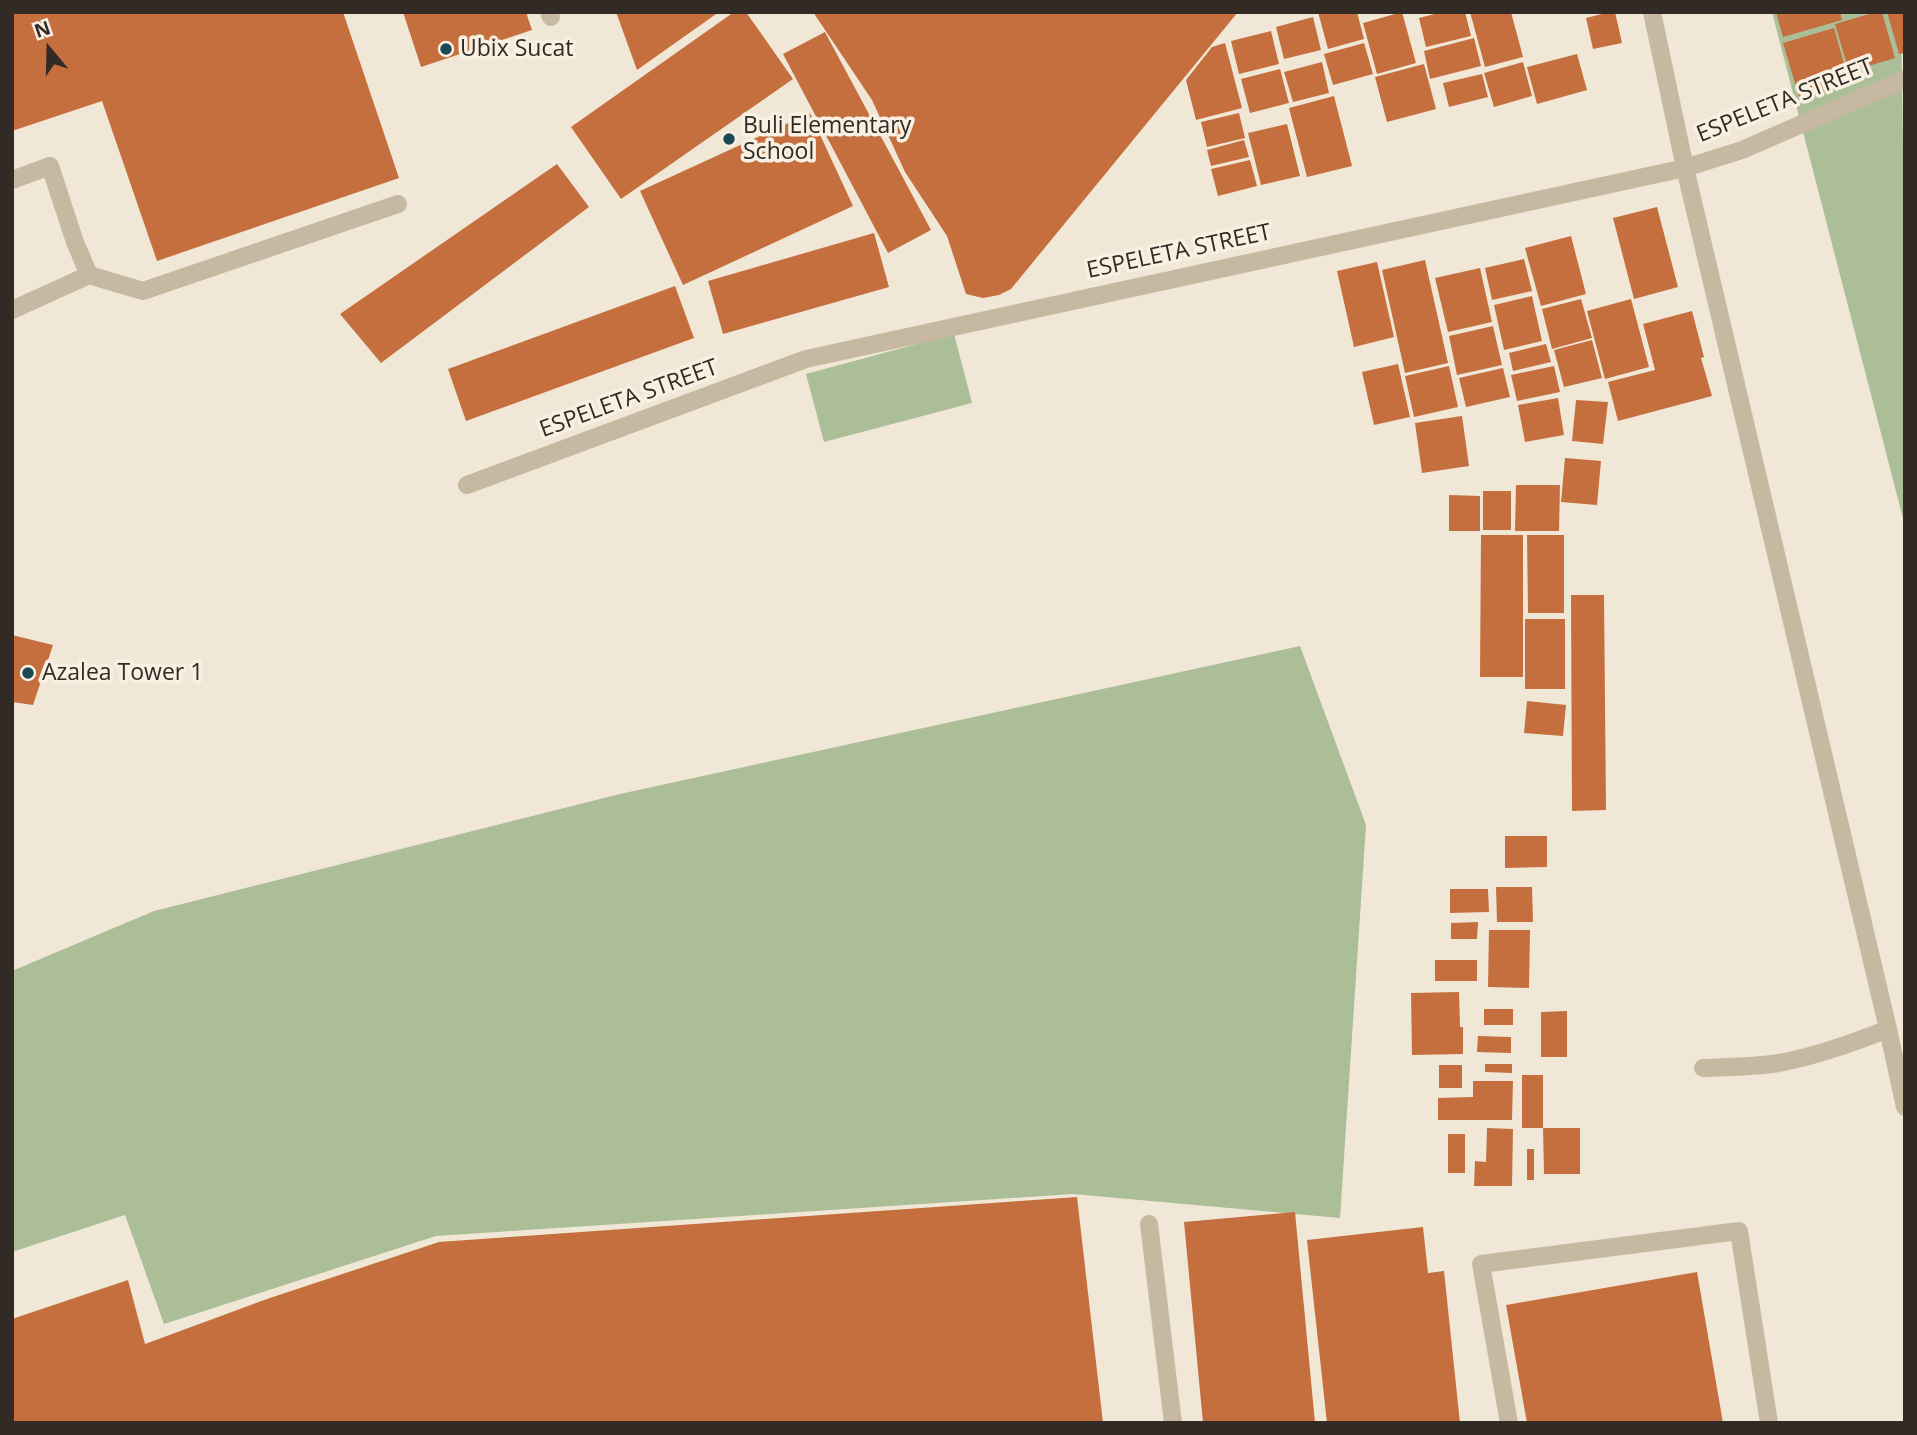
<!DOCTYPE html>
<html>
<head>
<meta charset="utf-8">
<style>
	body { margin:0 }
	#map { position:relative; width:1917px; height:1435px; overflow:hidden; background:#f0e7d6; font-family:"Open Sans",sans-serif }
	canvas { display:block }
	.frame { position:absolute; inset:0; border:14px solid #322b25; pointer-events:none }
	.north { position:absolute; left:14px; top:14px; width:70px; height:70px; -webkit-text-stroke:5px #f8f0e2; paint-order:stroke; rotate:341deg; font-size:19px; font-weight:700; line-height:28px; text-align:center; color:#322b25 }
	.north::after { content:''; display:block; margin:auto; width:24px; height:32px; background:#322b25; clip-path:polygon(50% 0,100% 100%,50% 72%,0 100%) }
</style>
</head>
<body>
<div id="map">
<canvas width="1917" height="1435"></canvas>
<div class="frame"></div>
<div class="north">N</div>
</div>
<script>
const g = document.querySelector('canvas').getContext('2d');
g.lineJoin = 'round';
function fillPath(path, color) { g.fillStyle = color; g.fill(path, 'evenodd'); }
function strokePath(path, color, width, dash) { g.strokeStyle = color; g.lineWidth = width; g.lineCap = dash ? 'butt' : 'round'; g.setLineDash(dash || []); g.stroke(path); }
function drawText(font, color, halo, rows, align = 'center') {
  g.font = font + ' "Open Sans",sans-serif'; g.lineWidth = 7; g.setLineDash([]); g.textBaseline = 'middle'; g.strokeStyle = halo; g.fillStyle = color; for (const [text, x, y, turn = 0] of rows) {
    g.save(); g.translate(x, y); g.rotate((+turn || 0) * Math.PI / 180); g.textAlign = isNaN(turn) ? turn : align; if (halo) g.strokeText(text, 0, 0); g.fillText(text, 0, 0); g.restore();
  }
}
fillPath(new Path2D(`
	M1772,12H1901L1905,269V526Z
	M954,334L972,403L824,442L806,374Z
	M1300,646L1366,825L1340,1218L1073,1194L436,1236L164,1324L125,1215L12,1252V971L154,911L620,794Z`), '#acbe97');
fillPath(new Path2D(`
	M12,12H343L399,178L157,261L102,101L12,131Z
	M403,12H526L532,30L421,67Z
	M616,12H719L637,70Z
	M734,12H746L793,79L621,199L571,127Z
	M813,12H1238L1011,289L999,295L983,298L966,294L947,236L905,172L872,100Z
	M1318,12H1357L1364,39L1328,49Z
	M1402,12L1416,63L1377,74L1363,23Z
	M1442,12H1465L1471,36L1426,47L1419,18Z
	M1470,12H1511L1523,57L1485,67Z
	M1610,12H1615L1622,43L1593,49L1586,18Z
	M1776,12H1840L1842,20L1783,37Z
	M1876,12H1882L1895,58L1849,72L1835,24Z
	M1887,12H1905V53L1899,54Z
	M1313,17L1321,50L1284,59L1276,27Z
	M1834,28L1850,85L1800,100L1783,43Z
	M1271,31L1279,64L1239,74L1231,41Z
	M825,32L931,230L888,253L783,54Z
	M1474,38L1481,66L1430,79L1424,51Z
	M1225,43L1242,108L1196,120L1186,80L1212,47Z
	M1364,43L1373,74L1333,85L1324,54Z
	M1577,54L1587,90L1537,104L1527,67Z
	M1322,62L1329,93L1293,102L1284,72Z
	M1523,62L1532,96L1494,107L1484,73Z
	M1424,64L1436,109L1387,122L1375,77Z
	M1280,69L1289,103L1250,113L1241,79Z
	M1482,74L1488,97L1449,107L1443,83Z
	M1334,96L1352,166L1307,177L1289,108Z
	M810,113L853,206L683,285L640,191Z
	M1239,113L1245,138L1207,147L1201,122Z
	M1287,124L1300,176L1261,185L1248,133Z
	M1244,140L1249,157L1211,166L1207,150Z
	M1250,160L1257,186L1218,196L1211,169Z
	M557,164L589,207L381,363L340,314Z
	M1657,207L1678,287L1634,299L1613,218Z
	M874,233L889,287L723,334L708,281Z
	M1571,236L1586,294L1541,306L1525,248Z
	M1524,259L1532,291L1492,300L1485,268Z
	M1425,260L1448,363L1405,373L1382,270Z
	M1377,262L1394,337L1354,347L1337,271Z
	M1480,268L1492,322L1448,332L1435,278Z
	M675,286L694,338L466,421L448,369Z
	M1532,296L1542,341L1504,350L1494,305Z
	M1581,299L1592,338L1552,349L1542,309Z
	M1631,299L1649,367L1605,379L1587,311Z
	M1692,311L1704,357L1701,358L1712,396L1618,421L1608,382L1655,370L1643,324Z
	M1493,326L1502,365L1457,375L1449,336Z
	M1592,340L1602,378L1564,387L1554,350Z
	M1546,344L1551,362L1513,371L1509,353Z
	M1398,364L1410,417L1374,425L1362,372Z
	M1449,366L1458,407L1414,417L1405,376Z
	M1554,366L1560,392L1517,401L1511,375Z
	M1503,368L1510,397L1466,407L1459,378Z
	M1558,398L1564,435L1525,442L1518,405Z
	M1576,400L1608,402L1603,444L1572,441Z
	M1462,416L1469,466L1422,473L1415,423Z
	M1565,458L1601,461L1597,505L1561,502Z
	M1516,485H1560L1559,531H1515Z
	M1483,491H1511V530H1483Z
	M1449,495L1480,496V531H1449Z
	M1481,535H1523V677H1480Z
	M1527,535H1564V613H1528Z
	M1571,595H1604L1606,810L1572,811Z
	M1525,619H1565V689H1525Z
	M12,635L53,645L33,705L12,702Z
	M1527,701L1566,705L1563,736L1524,733Z
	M1505,836H1547V867L1505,868Z
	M1496,887H1532L1533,922H1497Z
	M1450,889H1488L1489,912L1450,913Z
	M1478,922L1477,939H1451V923Z
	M1489,930H1530L1529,988L1488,987Z
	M1435,960H1477V981H1435Z
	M1459,992L1460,1027H1463V1054L1412,1055L1411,993Z
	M1484,1009H1513V1025H1484Z
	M1567,1011V1057H1541V1012Z
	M1478,1036L1511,1037V1053L1477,1052Z
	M1485,1064H1512V1073L1485,1072Z
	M1439,1065H1462V1088H1439Z
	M1522,1075H1543V1128H1580V1174H1544L1543,1128H1522Z
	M1473,1081H1513L1512,1120H1438V1098L1473,1097Z
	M1487,1128L1513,1129L1512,1186H1474L1475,1161L1486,1162Z
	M1448,1134H1465V1173H1448Z
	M1527,1149H1534V1180H1527Z
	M1077,1197L1103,1423H12V1319L128,1280L145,1344L267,1299L439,1242Z
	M1295,1212L1315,1423H1203L1184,1222Z
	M1423,1227L1428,1273L1444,1271L1460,1423H1327L1307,1240Z
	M1697,1272L1723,1423H1527L1506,1305Z`), '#c56f3f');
strokePath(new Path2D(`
	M549,12L551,17
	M12,180L50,166L75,242L89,275L12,310
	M89,275L143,291L398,204
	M1149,1224L1173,1423
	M1509,1423L1481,1264L1739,1231L1769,1423`), '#c7b8a2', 18);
strokePath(new Path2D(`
	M1652,12L1685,168L1888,1029L1905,1107
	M467,485L806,359L1685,168L1742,150L1905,79
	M1703,1068C1728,1067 1754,1067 1779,1063C1817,1056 1853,1043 1888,1029`), '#c7b8a2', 18);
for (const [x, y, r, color] of [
	[446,49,7,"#1b4953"],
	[729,139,7,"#1b4953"],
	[28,673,7,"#1b4953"]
]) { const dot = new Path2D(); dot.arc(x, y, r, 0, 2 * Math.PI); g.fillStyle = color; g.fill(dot); strokePath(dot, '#f8f0e2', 2.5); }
drawText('23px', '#322b25', '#f8f0e2', [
	["Ubix Sucat",460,49],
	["Buli Elementary",743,126],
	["School",743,152],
	["Azalea Tower 1",42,673]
], 'left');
drawText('23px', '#322b25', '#f8f0e2', [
	["ESPELETA STREET",1785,101,-22],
	["ESPELETA STREET",1179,252,-12],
	["ESPELETA STREET",629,399,-20]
]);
</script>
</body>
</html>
